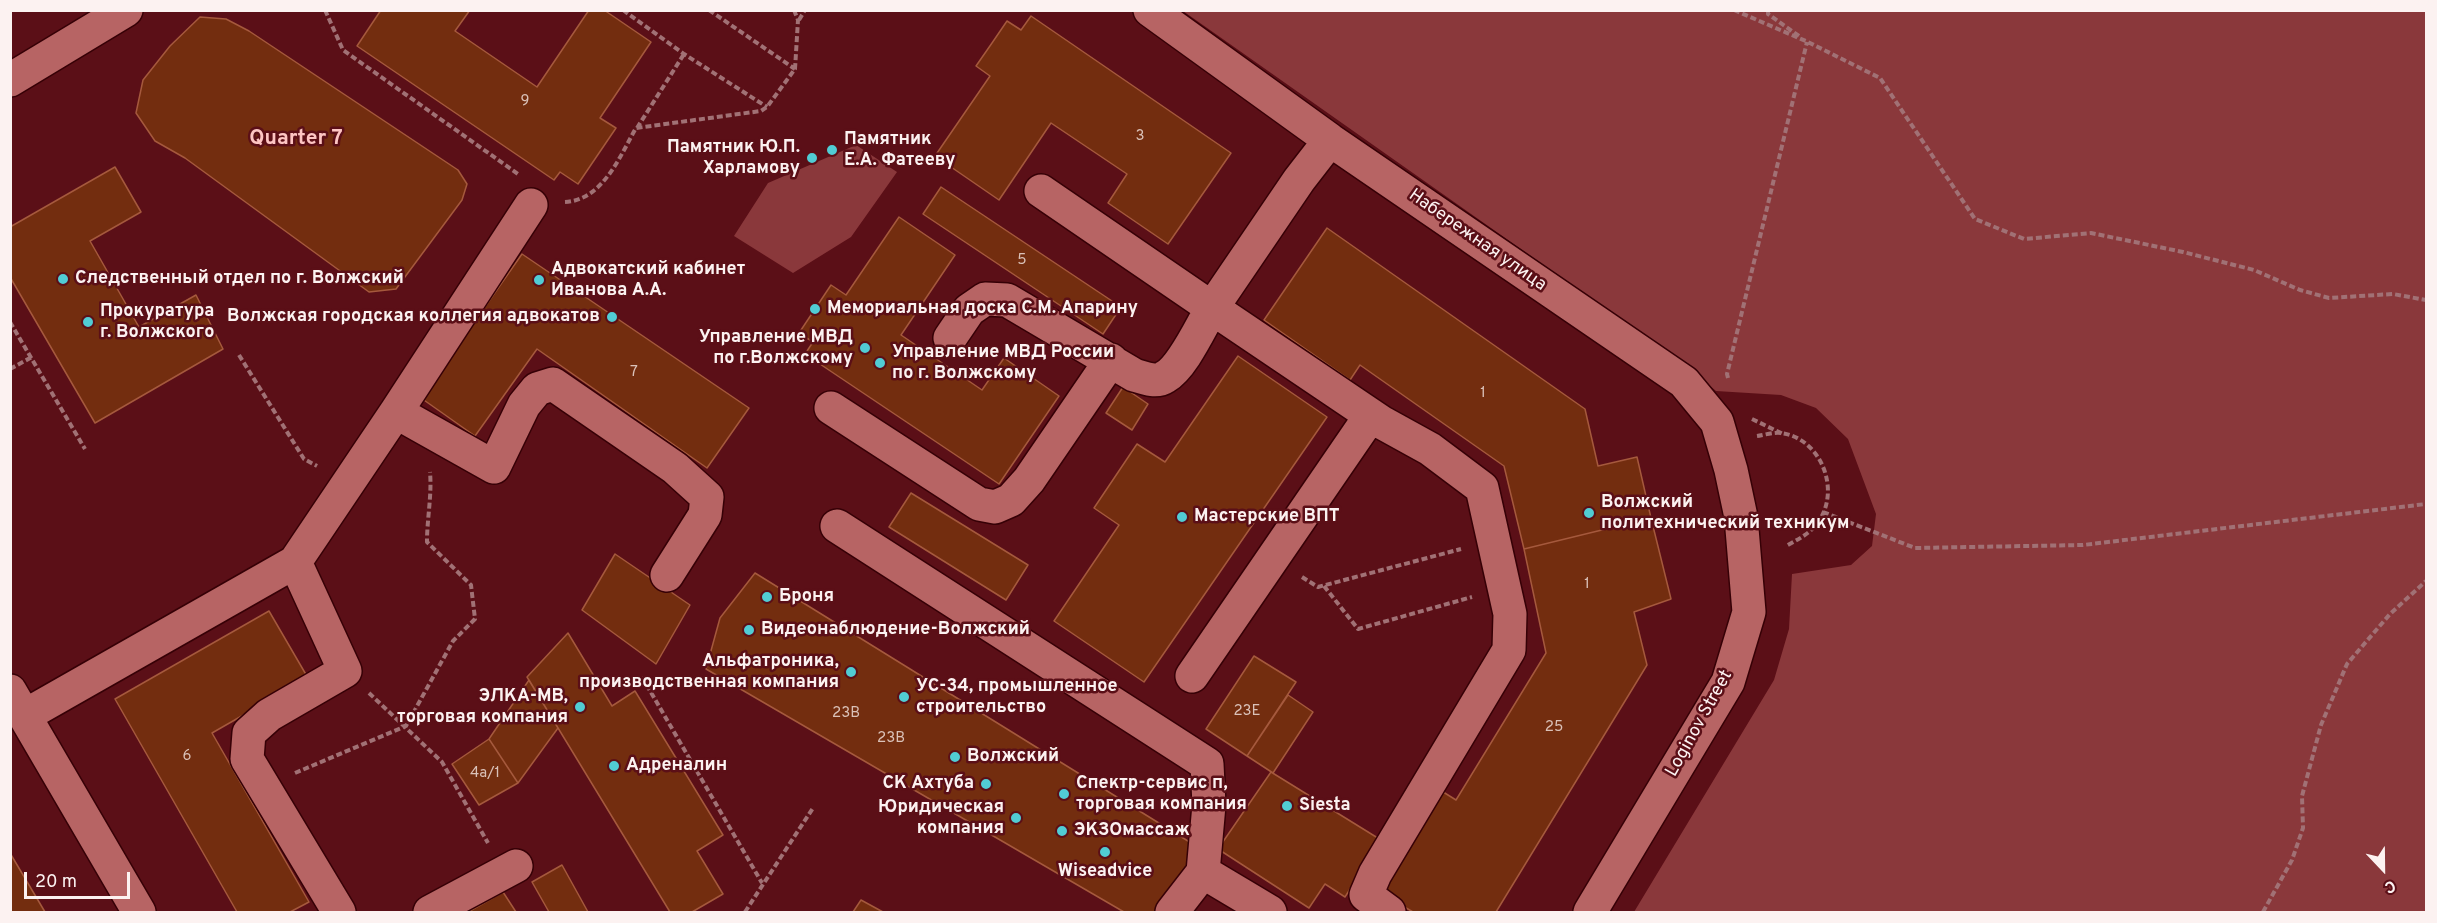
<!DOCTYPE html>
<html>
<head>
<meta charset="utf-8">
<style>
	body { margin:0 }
	#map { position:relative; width:2437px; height:923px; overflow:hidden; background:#5b0f17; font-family:Overpass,sans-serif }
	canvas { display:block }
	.frame { position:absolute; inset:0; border:12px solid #fcf2f1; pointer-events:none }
	.north { position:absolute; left:2353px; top:839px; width:60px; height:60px; -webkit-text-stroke:4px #5b0f17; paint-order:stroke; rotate:158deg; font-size:16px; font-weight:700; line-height:24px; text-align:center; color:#fcf2f1 }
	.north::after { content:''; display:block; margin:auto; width:21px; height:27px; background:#fcf2f1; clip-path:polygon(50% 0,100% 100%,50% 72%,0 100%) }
	.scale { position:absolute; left:24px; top:872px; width:106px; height:27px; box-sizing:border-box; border:3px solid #fcf2f1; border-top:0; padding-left:8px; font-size:18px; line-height:21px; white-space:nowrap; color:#fcf2f1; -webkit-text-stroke:4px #5b0f17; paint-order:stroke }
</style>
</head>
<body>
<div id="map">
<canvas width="2437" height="923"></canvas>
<div class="frame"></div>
<div class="north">С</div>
<div class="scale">20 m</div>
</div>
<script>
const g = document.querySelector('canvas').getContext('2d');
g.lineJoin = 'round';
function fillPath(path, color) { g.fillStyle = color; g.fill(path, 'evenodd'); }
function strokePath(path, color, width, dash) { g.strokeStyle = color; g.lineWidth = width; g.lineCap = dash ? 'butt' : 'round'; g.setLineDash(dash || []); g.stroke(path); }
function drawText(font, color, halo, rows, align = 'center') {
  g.font = font + ' Overpass,sans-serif'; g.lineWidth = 5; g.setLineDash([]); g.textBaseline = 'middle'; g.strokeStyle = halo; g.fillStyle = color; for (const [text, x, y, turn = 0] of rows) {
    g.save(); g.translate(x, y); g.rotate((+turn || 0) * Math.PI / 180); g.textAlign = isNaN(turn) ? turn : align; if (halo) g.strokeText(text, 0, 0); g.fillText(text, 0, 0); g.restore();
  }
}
fillPath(new Path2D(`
	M1183,11H2426V912H1634L1774,680L1789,629L1792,574L1851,565L1872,546L1876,514L1848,439L1816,408L1781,395L1716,391L1684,364Z
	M856,145L897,172L851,237L793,273L734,236L768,183Z`), '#8a383b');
const building = new Path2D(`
	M381,10H470L455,31L537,87L589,10H604L651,42L600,118L616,128L578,184L560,172L554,180L357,46Z
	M1031,16L1231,153L1168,244L1108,203L1127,174L1051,123L999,200L935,156L990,76L976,66L992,43L1007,21L1021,30Z
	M200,17L226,19L249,31L458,170L467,184L462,200L396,289L369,292L185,158L155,141L136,113L143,80L170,46Z
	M115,167L141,212L90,241L139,327L196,295L223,349L95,423L10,277V227Z
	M941,187L1121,307L1103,334L923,214Z
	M899,217L955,255L901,335L982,390L1004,358L1059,396L999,484L805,354L813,342L799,333L831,285L846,295Z
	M1327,228L1585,409L1598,466L1637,457L1651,518L1524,549L1504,466L1360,365L1350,380L1264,320Z
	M522,254L749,408L707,468L537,349L475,436L421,398Z
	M1238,356L1327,417L1144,682L1054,621L1119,525L1094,508L1137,444L1165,462Z
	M1123,387L1148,404L1132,430L1106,413Z
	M911,493L1028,565L1006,600L889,527Z
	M1651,518L1671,599L1634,612L1647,665L1496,912H1413L1379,892L1440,790L1456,800L1546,653L1524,549Z
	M615,554L690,605L656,664L582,610Z
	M755,573L1196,846L1177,885L1157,912H1124L706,669L720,618Z
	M269,611L308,678L212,733L309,902L290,912H237L115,699Z
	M568,633L612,706L635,691L723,835L697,851L723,894L692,912H670L527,677Z
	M1254,656L1296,682L1247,756L1206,729Z
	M529,680L558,728L518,783L489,739Z
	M1288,695L1313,712L1273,773L1247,756Z
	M489,739L518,783L479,805L452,764Z
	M1271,772L1381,840L1345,897L1325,884L1309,908L1218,849Z
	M10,853L45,912H10Z
	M562,865L588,912H549L532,882Z
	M503,892L516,912H468Z
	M861,900L883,912H853Z`);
fillPath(building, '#732d0f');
strokePath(building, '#a5593d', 1.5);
const minor = new Path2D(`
	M1150,10L1330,140L1684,382L1717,422L1731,470L1741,517L1749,612L1728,682L1590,912
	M10,80L126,10
	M1330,140L1299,180L1212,308L1381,422L1430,449L1482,488L1510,614L1509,650L1375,874L1366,895L1389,912
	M950,338L969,310L985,299L1007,300L1134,375C1144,378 1156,383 1165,377C1183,367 1201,326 1212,308L1041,191
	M831,408L979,504L995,507L1011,500L1029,480L1111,360
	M396,412L531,205
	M837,526L1207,764L1209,805L1203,872L1172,912
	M295,562L345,671L269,715L249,733L247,759L339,912
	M1192,676L1371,415
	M10,691L139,912
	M26,715L295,562L396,412L494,467L524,405L537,389L553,384L675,468L707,497L705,515L667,575
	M1203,872L1270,912
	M430,912L516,866`);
strokePath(minor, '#360006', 36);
strokePath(new Path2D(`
	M325,10L343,50L518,174
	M623,10L684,54L767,107
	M709,10L795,69
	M1734,10L1808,42L1880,78L1975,219L2024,239L2091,233L2183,252L2254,270L2300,290L2329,298L2393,294L2426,300
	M1768,10V14L1799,36
	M799,20L805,10
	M637,128L684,54
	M565,202C603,200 620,156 636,128L761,111L767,107L795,69L798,20L794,10
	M10,322L85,449
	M239,355L304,459L317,466
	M10,369L32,357
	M1728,378L1727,374L1807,42
	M1752,419L1783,434
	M1757,436C1764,435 1774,432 1781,433C1820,438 1841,488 1819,521C1811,533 1799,539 1786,546
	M1823,512L1915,548L2083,545L2426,504
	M1302,577L1318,587L1461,549
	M1324,586L1358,629L1472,597
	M642,677L762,883
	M369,693L442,762L488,843
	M295,773L406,726L453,641L475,619L471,585L427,542C427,518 432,496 430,472
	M745,912L813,808
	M2263,912L2292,860L2303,828L2302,796L2321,725L2347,664L2390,614L2426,581`), '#a17175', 4, [6, 3]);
strokePath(minor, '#b76464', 33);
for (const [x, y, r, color] of [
	[832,150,6,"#51ccd4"],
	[812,158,6,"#51ccd4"],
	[63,279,6,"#51ccd4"],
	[539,280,6,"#51ccd4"],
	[815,309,6,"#51ccd4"],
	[612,317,6,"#51ccd4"],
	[88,322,6,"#51ccd4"],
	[865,348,6,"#51ccd4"],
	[880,363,6,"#51ccd4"],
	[1589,513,6,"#51ccd4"],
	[1182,517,6,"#51ccd4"],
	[767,597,6,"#51ccd4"],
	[749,630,6,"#51ccd4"],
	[851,672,6,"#51ccd4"],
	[904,697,6,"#51ccd4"],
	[580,707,6,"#51ccd4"],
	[955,757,6,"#51ccd4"],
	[614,766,6,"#51ccd4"],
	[986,784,6,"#51ccd4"],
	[1064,794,6,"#51ccd4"],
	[1287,806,6,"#51ccd4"],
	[1016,818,6,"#51ccd4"],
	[1062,831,6,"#51ccd4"],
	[1105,852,6,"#51ccd4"]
]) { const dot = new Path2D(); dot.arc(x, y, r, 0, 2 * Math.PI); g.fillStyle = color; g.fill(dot); strokePath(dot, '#5b0f17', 2); }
drawText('15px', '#dac1b8', null, [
	["9",525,102],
	["3",1140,137],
	["5",1022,261],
	["7",634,373],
	["1",1483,394],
	["1",1587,585],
	["23Е",1247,712],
	["23В",846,714],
	["25",1554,728],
	["23В",891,739],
	["6",187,757],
	["4а/1",485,774]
]);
drawText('bold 18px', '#fcf2f1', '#5b0f17', [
	["Памятник",844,140],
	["Е.А. Фатееву",844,161],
	["Памятник Ю.П.",800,148,"right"],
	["Харламову",800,169,"right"],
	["Адвокатский кабинет",551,270],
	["Иванова А.А.",551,291],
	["Следственный отдел по г. Волжский",75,279],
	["Мемориальная доска С.М. Апарину",827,309],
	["Прокуратура",100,312],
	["г. Волжского",100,333],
	["Волжская городская коллегия адвокатов",600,317,"right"],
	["Управление МВД",853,338,"right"],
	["по г.Волжскому",853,359,"right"],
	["Управление МВД России",892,353],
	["по г. Волжскому",892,374],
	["Волжский",1601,503],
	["политехнический техникум",1601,524],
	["Мастерские ВПТ",1194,517],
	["Броня",779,597],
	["Видеонаблюдение-Волжский",761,630],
	["Альфатроника,",839,662,"right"],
	["производственная компания",839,683,"right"],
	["УС-34, промышленное",916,687],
	["строительство",916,708],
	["ЭЛКА-МВ,",568,697,"right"],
	["торговая компания",568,718,"right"],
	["Волжский",967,757],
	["Адреналин",626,766],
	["СК Ахтуба",974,784,"right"],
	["Спектр-сервис п,",1076,784],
	["торговая компания",1076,805],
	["Siesta",1299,806],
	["Юридическая",1004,808,"right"],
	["компания",1004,829,"right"],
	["ЭКЗОмассаж",1074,831],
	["Wiseadvice",1105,872,"center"]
], 'left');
drawText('18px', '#fcf2f1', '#5b0f17', [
	["Набережная улица",1477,241,35],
	["Loginov Street",1700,724,-61]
]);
drawText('bold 21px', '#fdc5c3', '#5b0f17', [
	["Quarter 7",296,140]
]);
</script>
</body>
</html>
